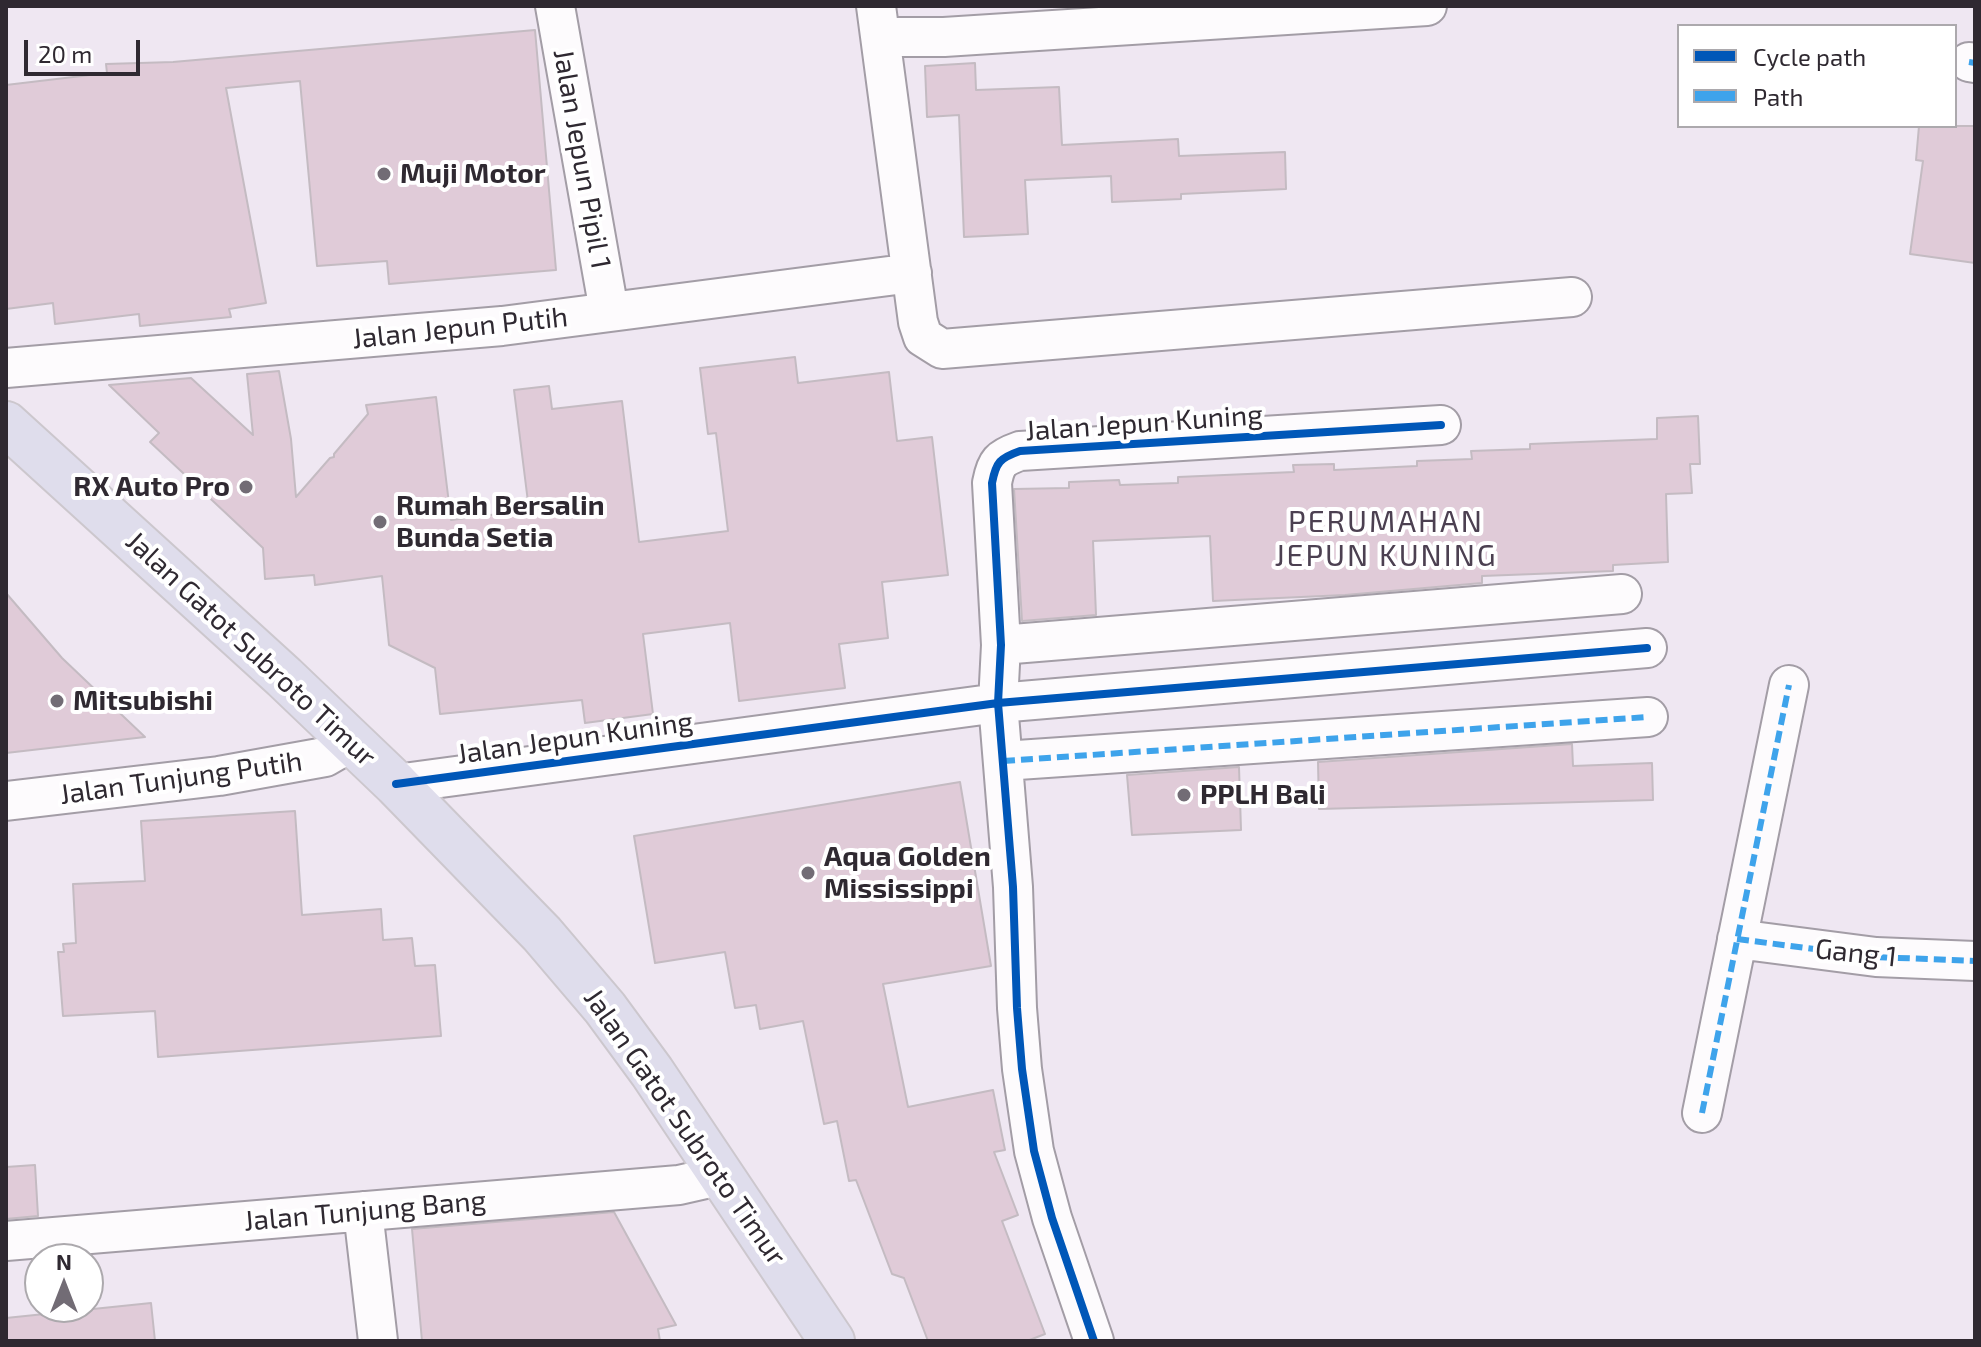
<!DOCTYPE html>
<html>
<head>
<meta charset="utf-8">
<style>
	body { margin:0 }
	#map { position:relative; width:1981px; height:1347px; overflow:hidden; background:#efe7f2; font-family:"Exo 2",sans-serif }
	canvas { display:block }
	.frame { position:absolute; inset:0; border:8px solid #2f2931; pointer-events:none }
	.legend { position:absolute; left:1677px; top:24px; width:280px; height:104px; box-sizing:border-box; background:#fff; border:2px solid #aca9ad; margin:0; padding:10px 14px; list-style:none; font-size:24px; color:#2f2931 }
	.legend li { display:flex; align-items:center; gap:16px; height:40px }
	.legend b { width:40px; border:2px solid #aca9ad }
	.north { position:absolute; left:24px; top:1243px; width:80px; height:80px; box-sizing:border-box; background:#fff; border:2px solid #aca9ad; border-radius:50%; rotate:0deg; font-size:22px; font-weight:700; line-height:32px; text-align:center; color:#2f2931 }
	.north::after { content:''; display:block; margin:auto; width:28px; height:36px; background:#726c75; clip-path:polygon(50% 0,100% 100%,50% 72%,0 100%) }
	.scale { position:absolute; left:24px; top:40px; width:116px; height:36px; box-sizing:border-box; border:4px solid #2f2931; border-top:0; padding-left:10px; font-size:24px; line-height:28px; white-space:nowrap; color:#2f2931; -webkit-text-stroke:6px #fff; paint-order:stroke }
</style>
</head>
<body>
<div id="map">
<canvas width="1981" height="1347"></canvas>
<div class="frame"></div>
<ul class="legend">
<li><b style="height:10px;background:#0057b8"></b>Cycle path</li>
<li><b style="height:10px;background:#3ea3eb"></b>Path</li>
</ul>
<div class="north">N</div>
<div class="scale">20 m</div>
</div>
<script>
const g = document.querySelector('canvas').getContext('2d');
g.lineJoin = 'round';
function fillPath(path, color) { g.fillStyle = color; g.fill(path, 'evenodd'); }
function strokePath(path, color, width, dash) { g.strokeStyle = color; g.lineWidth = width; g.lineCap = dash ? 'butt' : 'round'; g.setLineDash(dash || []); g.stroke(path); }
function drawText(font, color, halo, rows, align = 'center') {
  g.font = font + ' "Exo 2",sans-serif'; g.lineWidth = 8; g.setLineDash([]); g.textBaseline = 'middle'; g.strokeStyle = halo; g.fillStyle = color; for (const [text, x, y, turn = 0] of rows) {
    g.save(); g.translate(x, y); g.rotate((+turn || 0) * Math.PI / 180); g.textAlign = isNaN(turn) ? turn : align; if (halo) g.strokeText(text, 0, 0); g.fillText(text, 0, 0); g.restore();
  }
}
const building = new Path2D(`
	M535,30L556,270L389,284L387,261L317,266L300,81L226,88L266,303L229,309L231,317L140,326L139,314L55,324L53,303L6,309V85L107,73L106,64L173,62Z
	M975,63L976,90L1059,87L1062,145L1178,139L1179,156L1285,152L1286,189L1181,194V199L1112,202L1111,176L1025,180L1028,234L964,237L959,115L927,117L925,66Z
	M1919,126H1975V263L1910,254L1923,161L1916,160Z
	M795,357L798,383L889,372L897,441L932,437L948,575L882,582L888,638L839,644L845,688L739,701L730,623L643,634L653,714L585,723L582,700L440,714L435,668L389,645L382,576L315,585L314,575L265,579L263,548L150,442L159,433L109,385L191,378L253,435L247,374L279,371L291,439L296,497L330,458L334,457V454L368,414L366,405L436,397L451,520L529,510L514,390L549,386L552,409L622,401L639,542L728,531L716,433L708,434L700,368Z
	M1698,416L1700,464H1690L1692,493L1666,494L1668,562L1613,565V571L1482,576V583L1345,595L1213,601L1210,536L1093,541L1096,615L1022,621L1014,489L1069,488V482L1119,480L1120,485L1178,483V477L1294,472L1293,465L1334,464V470L1417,466V461L1472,459L1471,451L1530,449V444L1657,439V418Z
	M6,593L62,658L145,737L6,753Z
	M1572,744L1573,766L1652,763L1653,800L1319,809L1318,762Z
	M1239,767L1241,830L1132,835L1127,775Z
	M960,782L991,966L883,984L908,1107L993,1090L1005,1150L994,1152L1018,1215L1002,1221L1045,1334L1027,1341H928L904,1278L892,1274L856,1180L849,1181L837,1121L824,1124L803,1021L760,1029L756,1005L735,1008L725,952L655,963L634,836Z
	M295,811L302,915L381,909L383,940L412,938L415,966L435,965L441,1036L158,1057L155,1011L63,1016L58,952H64L63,944L76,943L73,884L145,881L141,821Z
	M35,1165L38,1216L6,1219V1167Z
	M614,1212L676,1325L658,1329L660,1341H422L412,1229Z
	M151,1303L155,1341H6V1318Z`);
fillPath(building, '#e0cbd8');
strokePath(building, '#c4bbc2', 2);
const minor = new Path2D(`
	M555,6L609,311
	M876,6L918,322L923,337L942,349L1572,297
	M882,37H944L1427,6
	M1969,62L1975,63
	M6,368L502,326L912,273
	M1001,645L1622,594
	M1003,761L1648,717
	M396,784L998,703L1647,648
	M6,801L219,776L325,757L351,742
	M1737,939L1876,957L1975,961
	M1702,1113L1789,685
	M363,1211L378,1341
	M6,1241L679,1185L723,1175
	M1094,1341L1052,1218L1034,1151L1022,1069L1017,1008L1013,887L998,703L1001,645L992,483C996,462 1000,458 1020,451L1441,425`);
const highway = new Path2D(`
	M6,424L284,677L396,784L542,934L605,1008L652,1072L832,1341`);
strokePath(minor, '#a39da6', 42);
strokePath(highway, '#ccc7cd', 48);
strokePath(minor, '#fdfbfd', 38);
strokePath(highway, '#dfddec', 44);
strokePath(new Path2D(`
	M1969,62L1975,63
	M1003,761L1648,717
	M1737,939L1876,957L1975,961
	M1702,1113L1789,685`), '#3ea3eb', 6, [12, 6]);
strokePath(new Path2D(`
	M396,784L998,703L1647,648
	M1094,1341L1052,1218L1034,1151L1022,1069L1017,1008L1013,887L998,703L1001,645L992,483C996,462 1000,458 1020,451L1441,425`), '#0057b8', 8);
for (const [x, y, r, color] of [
	[384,174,8,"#726c75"],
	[246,487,8,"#726c75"],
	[380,522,8,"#726c75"],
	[57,701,8,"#726c75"],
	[1184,795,8,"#726c75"],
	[808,873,8,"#726c75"]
]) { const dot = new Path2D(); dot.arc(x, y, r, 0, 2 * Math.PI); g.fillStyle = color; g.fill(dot); strokePath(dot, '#fff', 3); }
drawText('28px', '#2f2931', '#fff', [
	["Jalan Jepun Pipil 1",582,159,80],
	["Jalan Jepun Putih",460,328,-6],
	["Jalan Jepun Kuning",1144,423,-4],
	["Jalan Gatot Subroto Timur",251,649,43],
	["Jalan Jepun Kuning",575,738,-8],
	["Jalan Tunjung Putih",181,778,-8],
	["Gang 1",1856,953,6],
	["Jalan Gatot Subroto Timur",685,1127,55],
	["Jalan Tunjung Bang",365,1211,-5]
]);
drawText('bold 28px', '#2f2931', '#fff', [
	["Muji Motor",400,174],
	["RX Auto Pro",230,487,"right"],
	["Rumah Bersalin",396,506],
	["Bunda Setia",396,538],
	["Mitsubishi",73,701],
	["PPLH Bali",1200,795],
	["Aqua Golden",824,857],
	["Mississippi",824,889]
], 'left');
g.letterSpacing = '2px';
drawText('30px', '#4c4051', '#fff', [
	["PERUMAHAN",1386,522],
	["JEPUN KUNING",1386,556]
]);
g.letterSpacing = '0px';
</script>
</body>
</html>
